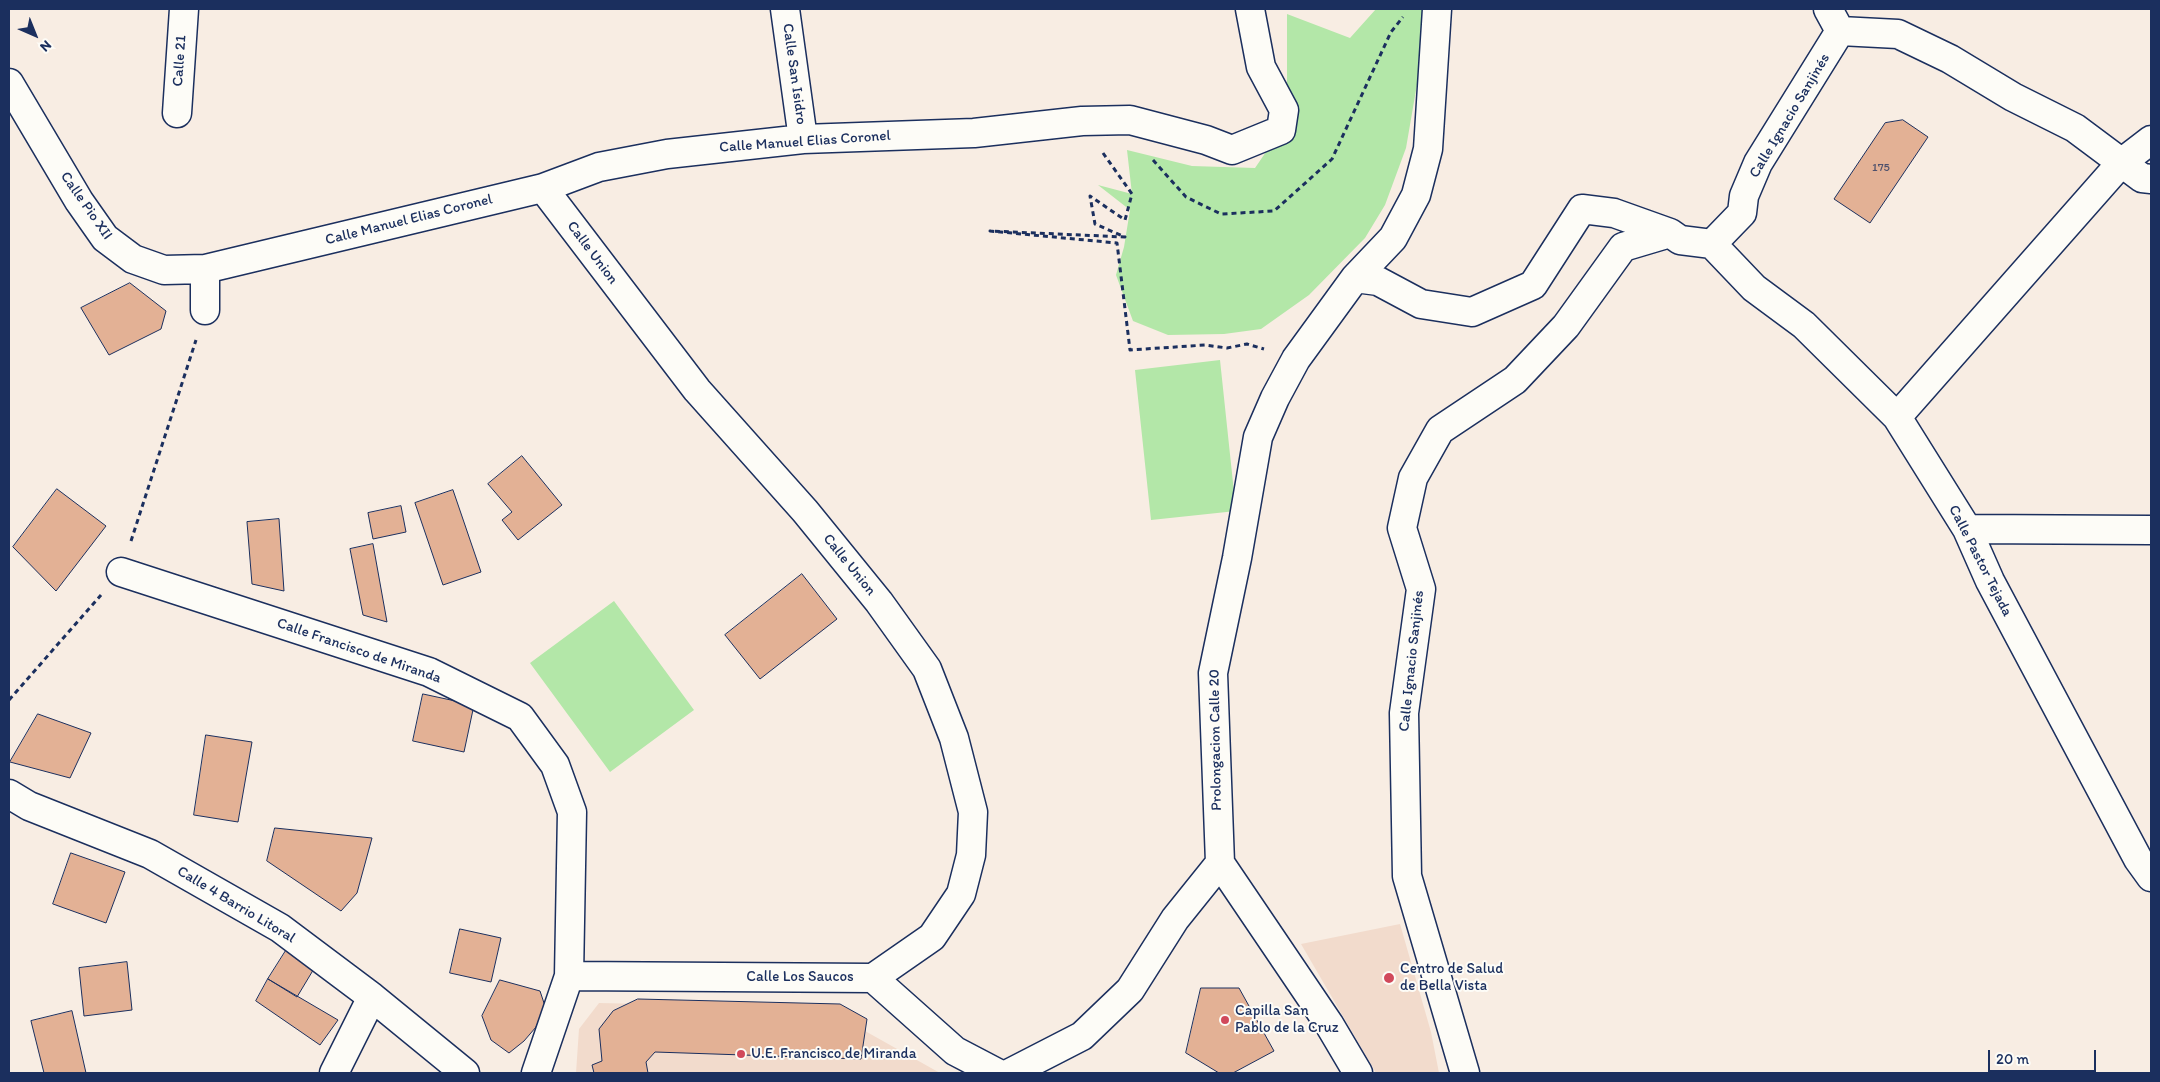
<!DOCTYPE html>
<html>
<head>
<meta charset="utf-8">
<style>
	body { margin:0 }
	#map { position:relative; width:2160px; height:1082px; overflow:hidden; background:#f8ede3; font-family:Itim,sans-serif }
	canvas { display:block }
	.frame { position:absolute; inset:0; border:10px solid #1b2f5e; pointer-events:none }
	.north { position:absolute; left:10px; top:10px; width:50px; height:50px; -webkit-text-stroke:4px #fdfcf7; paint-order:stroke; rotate:136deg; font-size:14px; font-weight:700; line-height:20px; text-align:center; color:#1b2f5e }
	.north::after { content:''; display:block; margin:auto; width:18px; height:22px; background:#1b2f5e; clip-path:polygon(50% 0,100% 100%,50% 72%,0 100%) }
	.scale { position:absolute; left:1988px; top:1050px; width:108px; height:22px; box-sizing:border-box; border:2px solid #1b2f5e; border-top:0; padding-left:6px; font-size:15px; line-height:18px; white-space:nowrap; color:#1b2f5e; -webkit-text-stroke:4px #fdfcf7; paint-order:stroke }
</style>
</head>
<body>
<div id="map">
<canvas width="2160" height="1082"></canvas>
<div class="frame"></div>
<div class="north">N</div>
<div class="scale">20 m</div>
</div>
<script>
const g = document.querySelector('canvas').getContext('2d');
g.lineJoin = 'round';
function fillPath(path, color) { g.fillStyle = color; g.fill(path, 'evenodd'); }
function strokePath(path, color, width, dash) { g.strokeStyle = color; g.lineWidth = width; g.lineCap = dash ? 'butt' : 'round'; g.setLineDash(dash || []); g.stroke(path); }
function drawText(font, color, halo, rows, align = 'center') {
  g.font = font + ' Itim,sans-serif'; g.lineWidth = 4; g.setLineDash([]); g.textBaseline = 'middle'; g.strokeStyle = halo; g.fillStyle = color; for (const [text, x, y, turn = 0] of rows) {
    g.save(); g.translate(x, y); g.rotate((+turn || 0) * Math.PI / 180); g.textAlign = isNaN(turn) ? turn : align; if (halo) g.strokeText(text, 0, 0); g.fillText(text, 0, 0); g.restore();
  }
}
fillPath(new Path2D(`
	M1400,924L1431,1032L1439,1073H1376L1301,944Z
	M599,1003L824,1008L940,1073H576L579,1029Z`), '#f2dbcc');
fillPath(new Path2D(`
	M1376,9H1423L1420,67L1406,148L1385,205L1365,238L1309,295L1261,329L1224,334L1168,335L1133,321L1116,275L1124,247L1130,210L1098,185L1132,194L1127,150L1192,166L1255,168L1281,130L1287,84V14L1350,38Z
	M1220,360L1236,511L1151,520L1135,370Z
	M614,601L694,710L610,772L530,663Z`), '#b3e7a8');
const building = new Path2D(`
	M1903,120L1928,137L1870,223L1834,199L1885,123Z
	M130,283L166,311L161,329L109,355L81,308Z
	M522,456L562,505L518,540L502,520L512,512L488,484Z
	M57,489L106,526L56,591L13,547Z
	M453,490L481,572L443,585L415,503Z
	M401,506L406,532L373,539L368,513Z
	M279,519L284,591L252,584L247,522Z
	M373,544L387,622L363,615L350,549Z
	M802,574L837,619L760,679L725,635Z
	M423,694L474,705L464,752L413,741Z
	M38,714L91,733L70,778L10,762Z
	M206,735L252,742L238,822L194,815Z
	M275,828L372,838L357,893L341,911L267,861Z
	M71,853L125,872L106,923L53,904Z
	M460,929L501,938L491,982L450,973Z
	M287,949L315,967L297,997L268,979Z
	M127,962L132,1010L84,1016L79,968Z
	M268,979L338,1020L320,1045L256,1001Z
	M500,980L540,991L545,1006L536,1027L524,1041L509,1053L491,1040L482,1016Z
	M1201,988H1239L1274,1051L1233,1073H1219L1186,1053Z
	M638,999L840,1004L867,1019L861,1059L655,1052L646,1062L648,1073H594L592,1065L602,1061L599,1029L613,1011Z
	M72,1011L86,1073H44L31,1021Z`);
fillPath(building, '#e3b195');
strokePath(building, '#1b2f5e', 1);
const minor = new Path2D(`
	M785,9L803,139
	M1828,9L1840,31
	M9,83L79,201L105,238L133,259L164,270L205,269L543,188L599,167L667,154L803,139L974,133L1082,121L1130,120L1206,140L1232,150L1281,130L1284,110L1261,67L1250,9
	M177,113L184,9
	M543,188L697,390L805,511L879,602L927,669L954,738L973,812L971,855L961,894L932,937L873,978
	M1712,244L1754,288L1804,325L1897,417L1967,529L1990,581L2138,859L2151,877
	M1355,278L1378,281L1421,304L1472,312L1533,285L1582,209L1614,213L1670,233
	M205,310V269
	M1897,417L2121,163L2151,140
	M1967,529L2151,530
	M121,572L429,672L520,717L555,765L572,812L569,976L536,1073
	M9,794L29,806L150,854L280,928L372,997L465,1073
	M569,976L873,978L955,1051L997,1073
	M334,1073L372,997
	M1010,1073L1082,1036L1130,990L1175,919L1220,863
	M1358,1073L1329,1024L1220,863L1213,673L1237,558L1258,437L1275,398L1296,359L1355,278L1393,238L1416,195L1428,149L1437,9
	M1465,1073L1407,876L1404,713L1421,589L1402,528L1413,478L1440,430L1515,380L1566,326L1623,247L1670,233L1680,240L1712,244L1742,213L1744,196L1758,163L1840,31L1898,34L1950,59L2013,97L2075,128L2142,178L2151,179`);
strokePath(minor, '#1b2f5e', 31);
strokePath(new Path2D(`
	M1103,153L1132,194L1125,220L1090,196L1095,224L1125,237L990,231L1117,243L1130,350L1205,345L1227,348L1247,344L1264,349
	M1153,160L1186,197L1221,214L1274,211L1332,159L1391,32L1403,17
	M131,541L196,340
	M9,700L101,595`), '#1b2f5e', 3, [5, 4]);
strokePath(minor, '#fdfcf7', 28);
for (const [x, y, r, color] of [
	[1389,978,6,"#d1495b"],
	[1225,1020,5,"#d1495b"],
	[741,1054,5,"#d1495b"]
]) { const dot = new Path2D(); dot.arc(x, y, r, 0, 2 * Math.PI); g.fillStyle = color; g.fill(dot); strokePath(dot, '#fdfcf7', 2); }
drawText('12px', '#4d506c', null, [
	["175",1881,168]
]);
drawText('15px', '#1b2f5e', '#fdfcf7', [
	["Calle 21",180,61,-86],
	["Calle San Isidro",794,74,82],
	["Calle Ignacio Sanjinés",1790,116,-59],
	["Calle Manuel Elias Coronel",805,142,-4],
	["Calle Pio XII",86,206,55],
	["Calle Manuel Elias Coronel",409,220,-14],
	["Calle Union",592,253,53],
	["Calle Pastor Tejada",1980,561,63],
	["Calle Union",849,565,51],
	["Calle Francisco de Miranda",359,651,19],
	["Calle Ignacio Sanjinés",1412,661,-84],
	["Prolongacion Calle 20",1216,740,-91],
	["Calle 4 Barrio Litoral",236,905,31],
	["Calle Los Saucos",800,977]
]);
drawText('15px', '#1b2f5e', '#fdfcf7', [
	["Centro de Salud",1400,969],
	["de Bella Vista",1400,986],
	["Capilla San",1235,1011],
	["Pablo de la Cruz",1235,1028],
	["U.E. Francisco de Miranda",751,1054]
], 'left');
</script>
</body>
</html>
